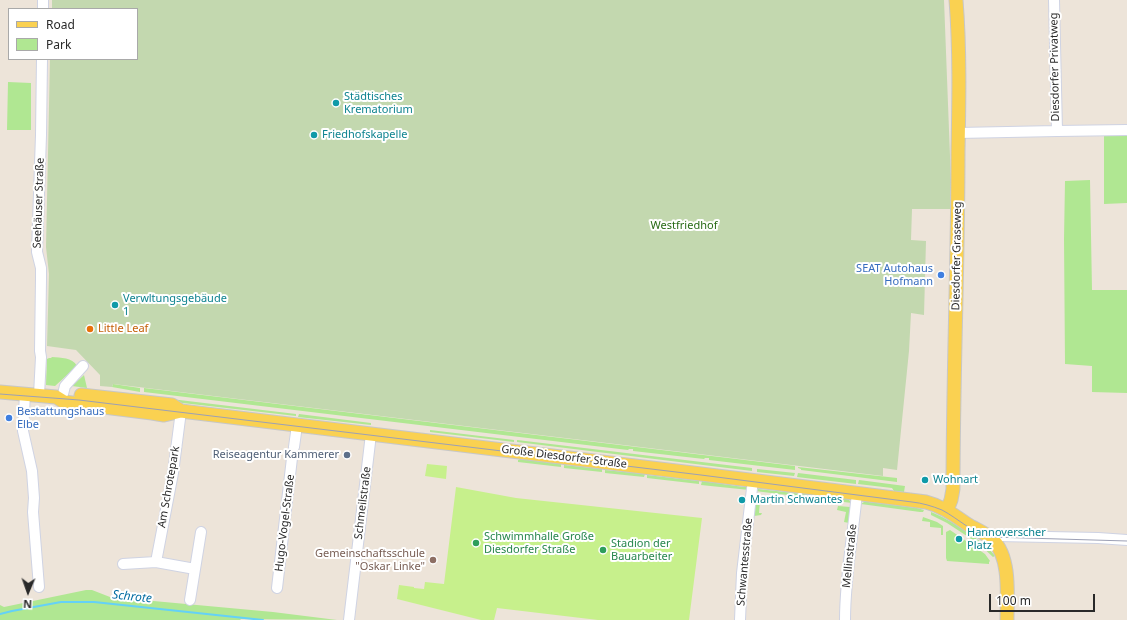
<!DOCTYPE html>
<html>
<head>
<meta charset="utf-8">
<style>
	body { margin:0 }
	#map { position:relative; width:1127px; height:620px; overflow:hidden; background:#ede4d9; font-family:"Noto Sans",sans-serif }
	canvas { display:block }
	.legend { position:absolute; left:8px; top:8px; width:130px; height:52px; box-sizing:border-box; background:#fff; border:1px solid #a9a9a9; margin:0; padding:5px 7px; list-style:none; font-size:12px; color:#292929 }
	.legend li { display:flex; align-items:center; gap:8px; height:20px }
	.legend b { width:20px; border:1px solid #a9a9a9 }
	.north { position:absolute; left:8px; top:572px; width:40px; height:40px; -webkit-text-stroke:3px #fff; paint-order:stroke; rotate:182deg; font-size:11px; font-weight:700; line-height:16px; text-align:center; color:#292929 }
	.north::after { content:''; display:block; margin:auto; width:14px; height:18px; background:#292929; clip-path:polygon(50% 0,100% 100%,50% 72%,0 100%) }
	.scale { position:absolute; left:989px; top:594px; width:106px; height:18px; box-sizing:border-box; border:2px solid #292929; border-top:0; padding-left:5px; font-size:12px; line-height:14px; white-space:nowrap; color:#292929; -webkit-text-stroke:3px #fff; paint-order:stroke }
</style>
</head>
<body>
<div id="map">
<canvas width="1127" height="620"></canvas>
<ul class="legend">
<li><b style="height:5px;background:#fad151"></b>Road</li>
<li><b style="height:11px;background:#b0e792"></b>Park</li>
</ul>
<div class="north">N</div>
<div class="scale">100 m</div>
</div>
<script>
const g = document.querySelector('canvas').getContext('2d');
g.lineJoin = 'round';
function fillPath(path, color) { g.fillStyle = color; g.fill(path, 'evenodd'); }
function strokePath(path, color, width, dash) { g.strokeStyle = color; g.lineWidth = width; g.lineCap = dash ? 'butt' : 'round'; g.setLineDash(dash || []); g.stroke(path); }
function drawText(font, color, halo, rows, align = 'center') {
  g.font = font + ' "Noto Sans",sans-serif'; g.lineWidth = 4; g.setLineDash([]); g.textBaseline = 'middle'; g.strokeStyle = halo; g.fillStyle = color; for (const [text, x, y, turn = 0] of rows) {
    g.save(); g.translate(x, y); g.rotate((+turn || 0) * Math.PI / 180); g.textAlign = isNaN(turn) ? turn : align; if (halo) g.strokeText(text, 0, 0); g.fillText(text, 0, 0); g.restore();
  }
}
fillPath(new Path2D(`
	M8,82L31,83V130H7Z
	M1104,136H1127V203L1104,204Z
	M1090,180L1092,290H1127V393L1092,392V366L1065,364L1064,239L1065,181Z
	M52,357C61,358 72,357 77,366L55,386L46,385L47,359L49,358H51Z
	M84,375L87,388L72,386L83,376Z
	M113,384L140,388V392L112,387Z
	M144,388L795,466V470L709,460V458H705L704,459L633,451V449H629L628,450L144,392Z
	M171,399L296,414V416L174,402Z
	M299,414L371,423V425L298,417Z
	M430,430L514,440V442L430,432Z
	M517,440L752,468V471L517,442Z
	M520,459L561,464V467L518,462V460Z
	M564,465L602,469V472L564,468Z
	M798,467L897,478V482L801,470V469L798,468Z
	M757,469L795,473L794,476L757,472Z
	M605,470L645,474L644,477L605,473Z
	M798,473L856,480V484L797,477Z
	M647,475L699,481V484L647,478Z
	M859,480L905,486L904,492L894,491L892,488L858,484Z
	M702,481L744,487H746L749,490L701,485Z
	M758,489L848,499L852,503L755,491Z
	M760,496L769,497V500H767L766,502L760,501L759,513H762L761,515L754,516L756,498Z
	M864,502H869L917,508L924,510L923,512H920L861,504Z
	M838,506L850,507L849,523L844,522L846,512L837,510Z
	M931,512C949,519 984,541 995,556L993,557L979,544L947,523L931,515Z
	M923,517L937,522L943,526V535H941V528L930,527V522L922,521Z
	M950,530L985,554L990,561L989,562V564L947,561L946,558V532Z
	M86,590H92L110,597L273,612L337,620L241,619L240,620H0V605L4,607Z`), '#b0e792');
fillPath(new Path2D(`
	M52,0H944L951,182L950,209H912L911,240L926,241L924,315L911,313L909,351L897,470L883,468V476L113,384L112,387L100,386V375L76,350L47,346L49,274L46,247L50,59H137V9H52Z`), '#c3d8af');
fillPath(new Path2D(`
	M427,464L447,466L446,479L425,476Z
	M456,487L516,498L702,518L689,620H598L497,608L494,620H481L397,599L399,585L414,587V588L424,589L425,582L444,584Z`), '#c7f08c');
strokePath(new Path2D(`
	M0,614L12,611L61,602H94L263,620`), '#64d1f7', 2);
const minor = new Path2D(`
	M43,9V0
	M1057,131L1127,130
	M958,133L1057,131L1054,0
	M25,394L23,431L32,471L34,498L33,512L39,587
	M63,394L65,386L83,366
	M39,395L41,357L40,351L41,279V268L37,252L41,135L42,59
	M294,447L297,425
	M985,535L998,536L1098,538L1127,540
	M156,562L195,569
	M123,564L156,562L173,473L181,411
	M277,588L292,458
	M190,600L201,532
	M349,620L371,434
	M740,620L742,573L753,480
	M845,620C845,577 853,535 857,493`);
const major = new Path2D(`
	M0,392L56,397L64,402L152,413L164,415L181,411L701,474L926,502C942,506 954,515 967,524C975,529 986,533 993,540C1011,558 1007,596 1007,620
	M81,395L172,405L181,411
	M947,510L951,500L953,489C953,376 958,264 958,152C959,101 960,50 956,0`);
strokePath(minor, '#cfd3e3', 12);
strokePath(major, '#c7c7c7', 15);
strokePath(minor, '#fff', 10);
strokePath(major, '#fad151', 13);
strokePath(new Path2D(`
	M0,394L79,400L701,475L912,502C922,503 932,506 942,510C959,519 972,533 991,537L1127,541`), '#9ca0b5', 1);
for (const [x, y, r, color] of [
	[336,103,4,"#0f9aa8"],
	[314,135,4,"#0f9aa8"],
	[941,275,4,"#3f7fe0"],
	[115,305,4,"#0f9aa8"],
	[90,329,4,"#e8710a"],
	[9,418,4,"#3f7fe0"],
	[347,455,4,"#5c6f8a"],
	[925,480,4,"#0f9aa8"],
	[742,500,4,"#0f9aa8"],
	[959,539,4,"#0f9aa8"],
	[476,543,4,"#2e9e5b"],
	[603,550,4,"#2e9e5b"],
	[433,560,4,"#8d6e63"]
]) { const dot = new Path2D(); dot.arc(x, y, r, 0, 2 * Math.PI); g.fillStyle = color; g.fill(dot); strokePath(dot, '#fff', 1.5); }
drawText('11px', '#292929', '#fff', [
	["Diesdorfer Privatweg",1055,67,-91],
	["Seehäuser Straße",39,203,-88],
	["Diesdorfer Graseweg",957,256,-89],
	["Große Diesdorfer Straße",564,457,7],
	["Am Schrotepark",169,487,-80],
	["Schmeilstraße",363,503,-83],
	["Hugo-Vogel-Straße",285,523,-83],
	["Mellinstraße",850,556,-84],
	["Schwantesstraße",745,562,-85]
]);
drawText('11px', '#0d838f', '#fff', [
	["Städtisches",344,97],
	["Krematorium",344,110],
	["Friedhofskapelle",322,135],
	["Verwltungsgebäude",123,299],
	["1",123,312],
	["Wohnart",933,480],
	["Martin Schwantes",750,500],
	["Hannoverscher",967,533],
	["Platz",967,546]
], 'left');
drawText('11px', '#276a14', '#fff', [
	["Westfriedhof",684,226]
]);
drawText('11px', '#366cbe', '#fff', [
	["SEAT Autohaus",933,269],
	["Hofmann",933,282],
	["Bestattungshaus",17,412,"left"],
	["Elbe",17,425,"left"]
], 'right');
drawText('11px', '#c56008', '#fff', [
	["Little Leaf",98,329]
], 'left');
drawText('11px', '#4e5e75', '#fff', [
	["Reiseagentur Kammerer",339,455]
], 'right');
drawText('11px', '#27864d', '#fff', [
	["Schwimmhalle Große",484,537],
	["Diesdorfer Straße",484,550],
	["Stadion der",611,544],
	["Bauarbeiter",611,557]
], 'left');
drawText('11px', '#785e54', '#fff', [
	["Gemeinschaftsschule",425,554],
	["\"Oskar Linke\"",425,567]
], 'right');
drawText('italic 12px', '#046da2', '#fff', [
	["Schrote",132,597,6]
]);
</script>
</body>
</html>
